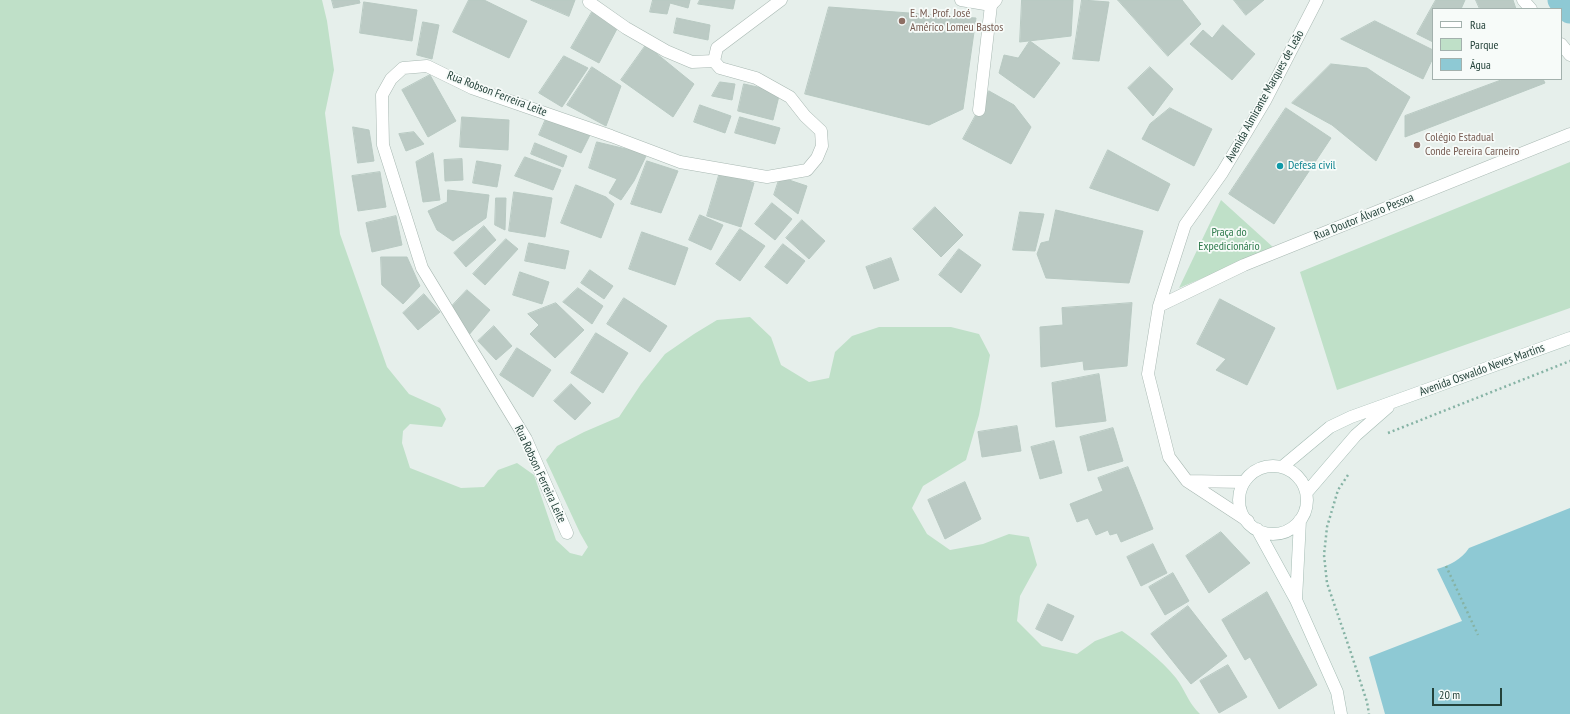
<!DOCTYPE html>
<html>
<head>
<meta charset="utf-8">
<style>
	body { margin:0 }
	#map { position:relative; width:1570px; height:714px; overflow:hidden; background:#e6efeb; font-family:"PT Sans Narrow",sans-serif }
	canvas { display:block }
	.legend { position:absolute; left:1432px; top:8px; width:130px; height:72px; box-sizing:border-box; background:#f7fbf9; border:1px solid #a3b1ad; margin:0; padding:5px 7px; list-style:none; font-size:12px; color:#24423a }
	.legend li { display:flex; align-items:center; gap:8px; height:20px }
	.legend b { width:20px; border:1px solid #a3b1ad }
	.scale { position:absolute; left:1432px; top:688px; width:70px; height:18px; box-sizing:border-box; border:2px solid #24423a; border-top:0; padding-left:5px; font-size:12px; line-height:14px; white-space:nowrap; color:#24423a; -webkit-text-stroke:3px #f7fbf9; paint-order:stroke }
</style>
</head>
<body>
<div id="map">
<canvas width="1570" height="714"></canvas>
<ul class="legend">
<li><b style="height:5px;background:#fff"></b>Rua</li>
<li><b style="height:11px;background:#bfe0c8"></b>Parque</li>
<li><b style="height:11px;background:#8ec9d4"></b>Água</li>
</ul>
<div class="scale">20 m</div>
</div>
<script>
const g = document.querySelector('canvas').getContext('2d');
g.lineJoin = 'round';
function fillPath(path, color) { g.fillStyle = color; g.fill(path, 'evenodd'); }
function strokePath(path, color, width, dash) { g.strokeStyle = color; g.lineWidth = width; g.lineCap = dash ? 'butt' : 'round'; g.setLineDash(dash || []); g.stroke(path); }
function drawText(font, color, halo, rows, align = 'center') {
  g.font = font + ' "PT Sans Narrow",sans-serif'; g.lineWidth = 3.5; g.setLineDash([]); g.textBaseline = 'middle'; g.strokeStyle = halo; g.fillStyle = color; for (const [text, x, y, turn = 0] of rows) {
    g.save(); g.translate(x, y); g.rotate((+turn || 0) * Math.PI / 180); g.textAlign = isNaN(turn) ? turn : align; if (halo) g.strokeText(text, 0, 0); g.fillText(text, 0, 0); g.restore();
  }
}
fillPath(new Path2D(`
	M0,0H322L327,21L334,70L325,113L340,234L387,367L409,394L440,408L446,419L442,427L410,424L403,431L402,443L410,468L461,488L484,487L498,470L517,463L534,475L556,540L570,553L582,556L588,547L580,533L546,460L557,446L584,432L619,417L641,384L665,354L694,334L717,320L750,317L771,337L781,365L809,382L829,378L835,352L852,336L879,327H951L979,334L990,355L979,415L966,460L923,486L912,508L927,534L950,550L983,544L1009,534L1029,537L1037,565L1020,596L1017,621L1042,646L1077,654L1095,641L1122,631C1142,645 1160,659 1176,678C1185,690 1189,704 1200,714H0Z
	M1570,162V308L1337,390L1300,272Z
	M1221,200L1274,248L1179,288Z`), '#bfe0c8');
fillPath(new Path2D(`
	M1570,508V714H1385L1369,657L1462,621L1437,569C1450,565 1461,560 1469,548Z`), '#8ec9d4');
strokePath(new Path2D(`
	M1560,0L1570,11`), '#8ec9d4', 25);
const building = new Path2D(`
	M332,0H359L360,3L334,8Z
	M469,0H484L527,21L509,58L453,32Z
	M531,0H575L569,16Z
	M653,0H690L688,8L670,3L667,14L650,12Z
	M700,0H735L733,9L698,4Z
	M1022,0H1073L1071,36L1020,42Z
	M1082,0L1109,2L1099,61L1073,59Z
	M1118,0H1182L1201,24L1168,56Z
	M1234,0H1264L1246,15Z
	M1436,0H1465L1461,9H1433V42L1417,34Z
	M1476,0H1513L1516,9H1480Z
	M364,2L417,10L412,41L360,33Z
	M829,7L976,18L963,109L929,125L805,94Z
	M592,12L619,25L599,63L571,48Z
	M677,18L710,25L708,40L674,33Z
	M1375,21L1433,50V58L1423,79L1341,39Z
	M423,22L439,25L432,59L417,55Z
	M1223,25L1255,54L1232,80L1190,44L1203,30L1212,38Z
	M1030,41L1060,63L1034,98L999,73L1004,55L1018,58Z
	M646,45L694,84L673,117L621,80Z
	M564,56L588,68L562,107L539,93Z
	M1331,64L1367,68L1410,97L1376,161L1332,125L1292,103Z
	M592,67L621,86L606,126L567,105Z
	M1150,67L1173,89L1153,116L1128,88Z
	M430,75L456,121L428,137L402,90Z
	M1504,79H1543L1545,83L1405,137V116Z
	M720,82L735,84L732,100L712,96Z
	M744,84L780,92L773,120L738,111Z
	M989,91L1014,105L1031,127L1011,164L963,139Z
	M700,105L731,116L725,133L694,122Z
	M1170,108L1212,129L1194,166L1142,139L1150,124Z
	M1286,108L1331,138L1274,224L1229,194Z
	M548,114L591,133L581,153L539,135Z
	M462,117L509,120L508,150L460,147Z
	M740,117L780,128L775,144L735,133Z
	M353,127L369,130L374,161L358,163Z
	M414,132L424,144L406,151L399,134Z
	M597,142L647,154L634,181L621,200L609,193L617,179L589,168Z
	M535,143L567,156L563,167L531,154Z
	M1108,150L1170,184L1158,211L1090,188Z
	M433,153L440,200L423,202L416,162Z
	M525,157L561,170L553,190L515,176Z
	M462,159L463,180L445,181L444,160Z
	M477,161L501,165L497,187L473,183Z
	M647,161L678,171L661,213L631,204Z
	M380,172L386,207L358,211L352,176Z
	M720,172L754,183L741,227L707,216Z
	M780,177L807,186L798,214L774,195Z
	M576,185L606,197L614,204L601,238L561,223Z
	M448,190L489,195L486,218L453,241L437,230L428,211L447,202Z
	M514,192L552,198L545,237L509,231Z
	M496,198H506L505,230L495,225Z
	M772,203L792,219L775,240L755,224Z
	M935,207L963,235L941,257L913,229Z
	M1056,210L1143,231L1129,283L1046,278L1037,254L1041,243L1049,241Z
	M1020,212L1044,214L1035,251L1013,250Z
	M700,215L723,225L711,250L689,240Z
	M396,216L402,245L372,252L366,223Z
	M802,220L825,241L809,259L786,238Z
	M484,226L496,240L466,267L454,253Z
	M740,229L765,246L740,281L716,264Z
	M642,232L688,248L675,285L629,269Z
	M506,239L518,249L485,285L473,274Z
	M529,243L569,251L565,269L525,261Z
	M783,244L805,261L787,284L765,267Z
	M959,249L981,265L961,293L939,275Z
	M381,257H407L420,286L403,304L382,285Z
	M891,258L899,280L874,289L866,267Z
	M590,270L613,286L604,299L581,283Z
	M520,272L549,282L542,304L513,295Z
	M578,288L603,306L592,324L563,302Z
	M467,290L490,310L468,336L452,306Z
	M424,294L440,312L418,330L403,313Z
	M624,298L667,326L650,352L607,324Z
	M1220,299L1275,328L1247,385L1216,370L1226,359L1197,344Z
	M556,303L584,330L555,358L530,334L539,325L528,314Z
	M1132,303L1127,366L1084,370L1083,361L1041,367L1040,327L1063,325L1062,308Z
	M494,326L512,346L496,360L478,341Z
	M596,333L628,353L603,393L571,373Z
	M517,348L551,370L533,397L500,375Z
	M1099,374L1106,421L1056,427L1052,383Z
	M571,384L591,403L575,420L554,401Z
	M1017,426L1021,451L982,457L978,432Z
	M1113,428L1123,461L1088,471L1080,437Z
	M1054,441L1062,473L1040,479L1031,447Z
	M1128,467L1153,529L1121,542L1117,533L1110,535L1108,530L1096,535L1088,518L1077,522L1070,504L1103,491L1098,478Z
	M965,482L981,519L945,539L928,500Z
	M1221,532L1250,563L1209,593L1186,556Z
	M1153,544L1167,573L1141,586L1127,557Z
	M1173,573L1189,601L1165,615L1149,587Z
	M1267,592L1317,685L1279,709L1250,657L1245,660L1222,620Z
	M1048,604L1074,616L1062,641L1036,629Z
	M1188,606L1227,656L1191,684L1151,634Z
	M1228,665L1247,697L1219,713L1200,681Z`);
fillPath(building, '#bbcac4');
strokePath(building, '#b8c9c2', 1);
const service = new Path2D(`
	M589,2L626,28L666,51L692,62L714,61
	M979,110L991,5`);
const minor = new Path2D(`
	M961,0L991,5L996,0
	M1523,0L1531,9
	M1561,44L1570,55
	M1159,306L1244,265L1570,134
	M1187,481L1244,482
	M1248,521L1187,481L1169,457L1148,374L1159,306L1185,225L1222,173L1265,101L1317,0
	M567,533L526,439L422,268L383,145L382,95L391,79L403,68L427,66L472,88L611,136L680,162L767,177L807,170L817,158L822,146L821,131L805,116L790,97L756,78L720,68L714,61L717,48L781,0`);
const secondary = new Path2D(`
	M1239 500a34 34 0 1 1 68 0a34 34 0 1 1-68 0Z
	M1282,467L1330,427L1351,417L1570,338
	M1307,492L1356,435L1388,407
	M1257,529L1296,600L1337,692L1341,714
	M1296,600L1300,520`);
strokePath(service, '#a8b8b2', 13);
strokePath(minor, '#a8b8b2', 13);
strokePath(secondary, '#a4bbb3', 13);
strokePath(new Path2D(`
	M1388,433L1570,361
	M1348,475L1338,490L1327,527L1324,555L1327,583L1352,656L1367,702L1369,714
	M1446,566L1478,635`), '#86b3a5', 2.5, [2, 3]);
strokePath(service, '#fff', 12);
strokePath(minor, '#fff', 12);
strokePath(secondary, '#fff', 12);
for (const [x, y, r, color] of [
	[902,21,4,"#8d6e63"],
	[1417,145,4,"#8d6e63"],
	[1280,166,4,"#0f9aa8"]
]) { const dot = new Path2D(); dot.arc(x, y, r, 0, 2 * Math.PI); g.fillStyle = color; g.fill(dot); strokePath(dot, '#f7fbf9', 1.5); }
drawText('12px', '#785e54', '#f7fbf9', [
	["E. M. Prof. José",910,14],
	["Américo Lomeu Bastos",910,28],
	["Colégio Estadual",1425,138],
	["Conde Pereira Carneiro",1425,152]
], 'left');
drawText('12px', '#24423a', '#f7fbf9', [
	["Rua Robson Ferreira Leite",497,94,21],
	["Avenida Almirante Marques de Leão",1265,96,-61],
	["Rua Doutor Álvaro Pessoa",1364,217,-22],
	["Avenida Oswaldo Neves Martins",1482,370,-20],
	["Rua Robson Ferreira Leite",540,474,65]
]);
drawText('12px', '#0d838f', '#f7fbf9', [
	["Defesa civil",1288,166]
], 'left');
drawText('12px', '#2d7a4b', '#f7fbf9', [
	["Praça do",1229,233],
	["Expedicionário",1229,247]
]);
</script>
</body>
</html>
